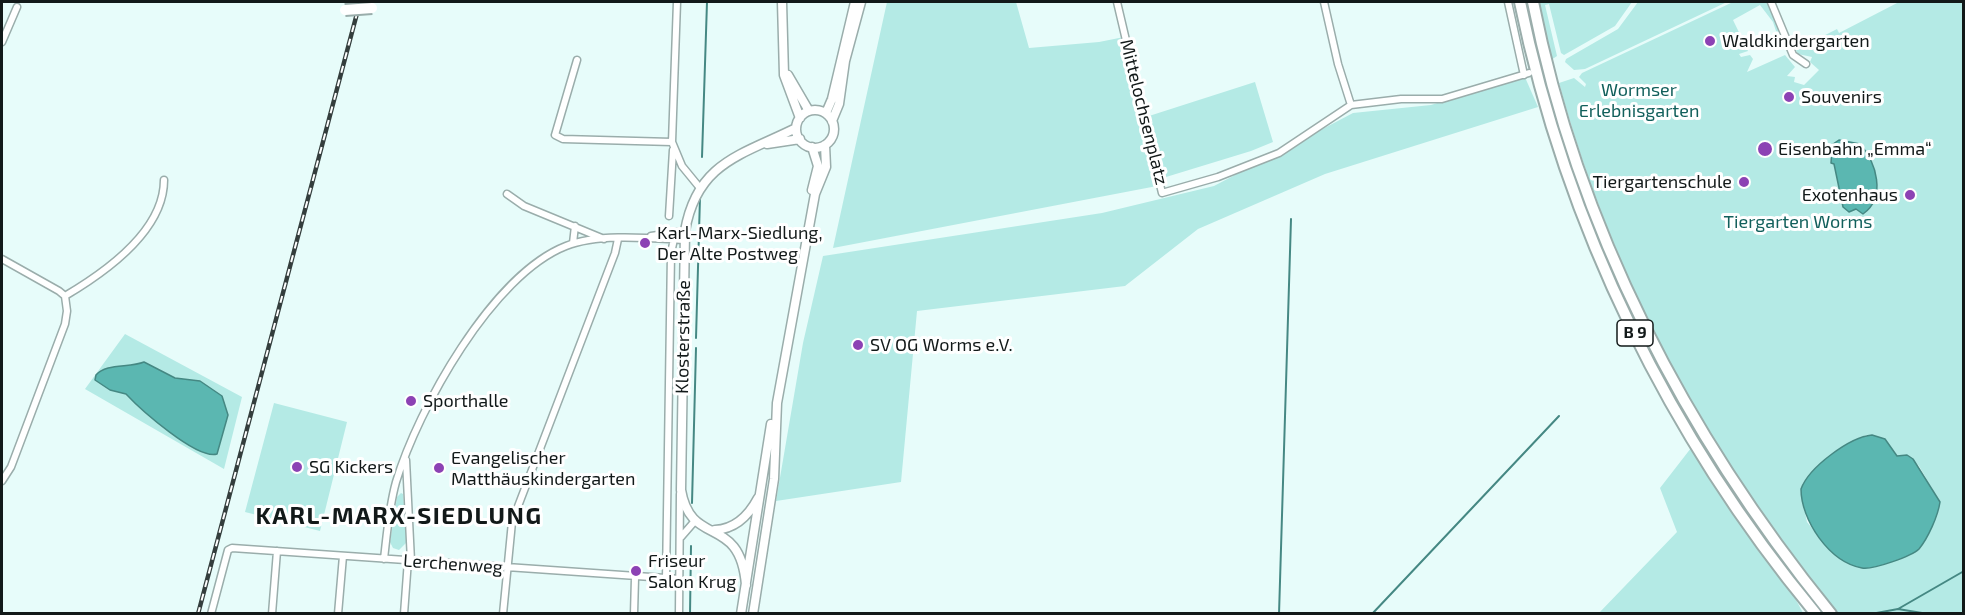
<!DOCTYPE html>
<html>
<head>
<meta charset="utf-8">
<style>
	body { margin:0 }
	#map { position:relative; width:1965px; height:615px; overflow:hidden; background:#e7fcfa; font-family:"Exo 2",sans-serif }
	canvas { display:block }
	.frame { position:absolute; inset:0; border:3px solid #121919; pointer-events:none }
</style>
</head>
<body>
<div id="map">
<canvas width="1965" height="615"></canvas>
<div class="frame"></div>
</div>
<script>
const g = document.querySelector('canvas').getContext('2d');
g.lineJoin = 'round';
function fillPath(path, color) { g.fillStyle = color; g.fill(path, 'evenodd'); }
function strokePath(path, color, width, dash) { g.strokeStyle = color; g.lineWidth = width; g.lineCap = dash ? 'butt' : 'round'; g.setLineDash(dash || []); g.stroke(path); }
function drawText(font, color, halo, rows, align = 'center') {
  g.font = font + ' "Exo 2",sans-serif'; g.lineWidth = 6; g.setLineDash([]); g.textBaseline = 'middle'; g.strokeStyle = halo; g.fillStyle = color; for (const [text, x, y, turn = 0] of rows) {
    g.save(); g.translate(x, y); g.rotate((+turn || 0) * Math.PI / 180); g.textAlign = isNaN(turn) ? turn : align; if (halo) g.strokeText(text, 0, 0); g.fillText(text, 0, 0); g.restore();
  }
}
fillPath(new Path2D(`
	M887,2H1016L1029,48L1099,42L1124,37L1157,186L833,248Z
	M1538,2H1632L1615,26L1564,55L1561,53L1549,4L1545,5L1557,56L1551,60Z
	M1638,2H1727L1585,69L1574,70L1565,62L1566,59L1618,29Z
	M1733,2H1767L1781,32L1776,31L1773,22L1760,5L1733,20L1748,51L1739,54L1741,57L1750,55L1753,59L1747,72L1785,55L1795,67L1787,76L1795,77L1794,82L1804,85L1819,70L1810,62L1812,57L1798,54L1796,50L1837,29L1839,33L1899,2H1963V613H1838C1708,453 1614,283 1559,83L1574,78L1585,87L1586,84L1579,77L1582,73ZM1866,435C1881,434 1887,448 1897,456L1907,455L1919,466L1940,502L1935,519L1918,550L1867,568L1824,543L1807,522L1801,493L1840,449Z
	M1524,75L1538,107L1325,174L1198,229L1125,286L917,311L901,482L776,501L803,343L823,256L1102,213L1214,186L1353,113L1431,105Z
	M1255,82L1273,142L1251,151L1166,177L1149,116Z
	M125,334L242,397L224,469L85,389Z
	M274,403L347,422L320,531L245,512Z
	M1691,448L1794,596L1803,613L1598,614L1677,532L1660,488Z
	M401,493L403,494L407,542L399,550L393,548L390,542L397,497Z`), '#b4eae5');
const water = new Path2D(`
	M1839,140L1860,144C1876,162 1887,197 1863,214L1856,209L1849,212L1843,207L1834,164L1831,163L1832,150L1835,149L1833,144Z
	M144,362L175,378L200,381L222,396L228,415L217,454C197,460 140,409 126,394L110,390L95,380L96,375C106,363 129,368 144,362Z
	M1872,435L1885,439L1897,456L1907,455L1913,459L1940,502C1938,516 1928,538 1919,549C1912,556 1873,570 1862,568C1829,562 1801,520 1801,489C1809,467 1850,437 1872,435Z`);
fillPath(water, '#5bb7b1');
strokePath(water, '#458883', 1.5);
strokePath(new Path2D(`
	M702,157L707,2
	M696,338L700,197
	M692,503L696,348
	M1898,609L1964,571
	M690,614L691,546
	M1279,614L1291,219
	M1372,614L1559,416
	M1848,614H1860
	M1871,614L1898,609L1928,614`), '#458883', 2);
const street = new Path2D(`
	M677,2L672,142L682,166L700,188
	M1117,2L1162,193L1218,177L1279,153L1351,105L1401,99H1442L1529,73
	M1324,2L1338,64L1351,105
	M1508,2L1524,75
	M1771,2L1793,55L1806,64
	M2,42L17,7
	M577,60L555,135L563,139L672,142
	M507,194L524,206L604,239
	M669,216L673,150
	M651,236L685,231
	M573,243L575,226
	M2,259L59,291L65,296L67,311L65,324L11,467L2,481
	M65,296C104,273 164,231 164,180
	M406,460L411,561
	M681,537L694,522
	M384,559C387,533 389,507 396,482C418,409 492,275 566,246C598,233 650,238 684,240
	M666,579L671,253L674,239
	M211,614L228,550L232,548L680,579
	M272,614L277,551
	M338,614L343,556
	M404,614L408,560
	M503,614L512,522L615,253L618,239
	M634,614L635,578
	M679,614L680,494`);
const secondary = new Path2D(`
	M782,2L784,75L800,118
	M788,75L809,111
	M796 129a19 19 0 1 1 38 0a19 19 0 1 1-38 0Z
	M826,113L832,99L855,2
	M832,121L839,104L845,61L861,2
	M767,144L800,139
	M812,147L818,166L812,190
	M715,530C735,529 749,515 758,498
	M746,585C740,513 691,549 681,490L685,231C697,162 742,155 796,128
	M741,614L771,424
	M753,614L774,479L777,403L815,194L826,167L825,145`);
const highway = new Path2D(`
	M1520,2C1566,226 1670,438 1816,614
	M1533,2C1578,229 1686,435 1831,614`);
strokePath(street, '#9aadab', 9);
strokePath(secondary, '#9aadab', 11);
strokePath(highway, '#9aadab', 14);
strokePath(street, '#fff', 6);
strokePath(secondary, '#fff', 8);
strokePath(highway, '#fff', 10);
const rail = new Path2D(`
	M198,614L360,2`);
strokePath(rail, '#343e3d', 4.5);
strokePath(rail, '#fff', 2, [7]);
const highwayBridge = new Path2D(`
	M345,10L372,8`);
strokePath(highwayBridge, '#9aadab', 14, []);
strokePath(highwayBridge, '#fff', 10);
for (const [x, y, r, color] of [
	[1710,41,6,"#8c42b4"],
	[1789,97,6,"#8c42b4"],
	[1765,149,8,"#8c42b4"],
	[1744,182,6,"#8c42b4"],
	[1910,195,6,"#8c42b4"],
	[645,243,6,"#8c42b4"],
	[858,345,6,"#8c42b4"],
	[411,401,6,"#8c42b4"],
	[297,467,6,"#8c42b4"],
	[439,468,6,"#8c42b4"],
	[636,571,6,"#8c42b4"]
]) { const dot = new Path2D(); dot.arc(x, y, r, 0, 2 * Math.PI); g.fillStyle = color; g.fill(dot); strokePath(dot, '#fff', 2); }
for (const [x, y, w] of [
	[1635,333,36]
]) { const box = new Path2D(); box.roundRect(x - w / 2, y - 13, w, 26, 4.5); g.fillStyle = '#fff'; g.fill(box); strokePath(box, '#121919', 1.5); }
drawText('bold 16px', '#121919', null, [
	["B 9",1635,333]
]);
drawText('18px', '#121919', '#fff', [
	["Waldkindergarten",1722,41],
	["Souvenirs",1801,97],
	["Eisenbahn „Emma“",1778,149],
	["Tiergartenschule",1732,182,"right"],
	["Exotenhaus",1898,195,"right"],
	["Karl-Marx-Siedlung,",657,233],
	["Der Alte Postweg",657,254],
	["SV OG Worms e.V.",870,345],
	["Sporthalle",423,401],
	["Evangelischer",451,458],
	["Matthäuskindergarten",451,479],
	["SG Kickers",309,467],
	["Friseur",648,561],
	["Salon Krug",648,582]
], 'left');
drawText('18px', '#115f5b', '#fff', [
	["Wormser",1639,90],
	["Erlebnisgarten",1639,111],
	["Tiergarten Worms",1798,222]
]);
drawText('18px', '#121919', '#fff', [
	["Mittelochsenplatz",1144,112,76],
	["Klosterstraße",683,337,-89],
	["Lerchenweg",453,564,4]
]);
g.letterSpacing = '1.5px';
drawText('bold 24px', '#121919', '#fff', [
	["KARL-MARX-SIEDLUNG",399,516]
]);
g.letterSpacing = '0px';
</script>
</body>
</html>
